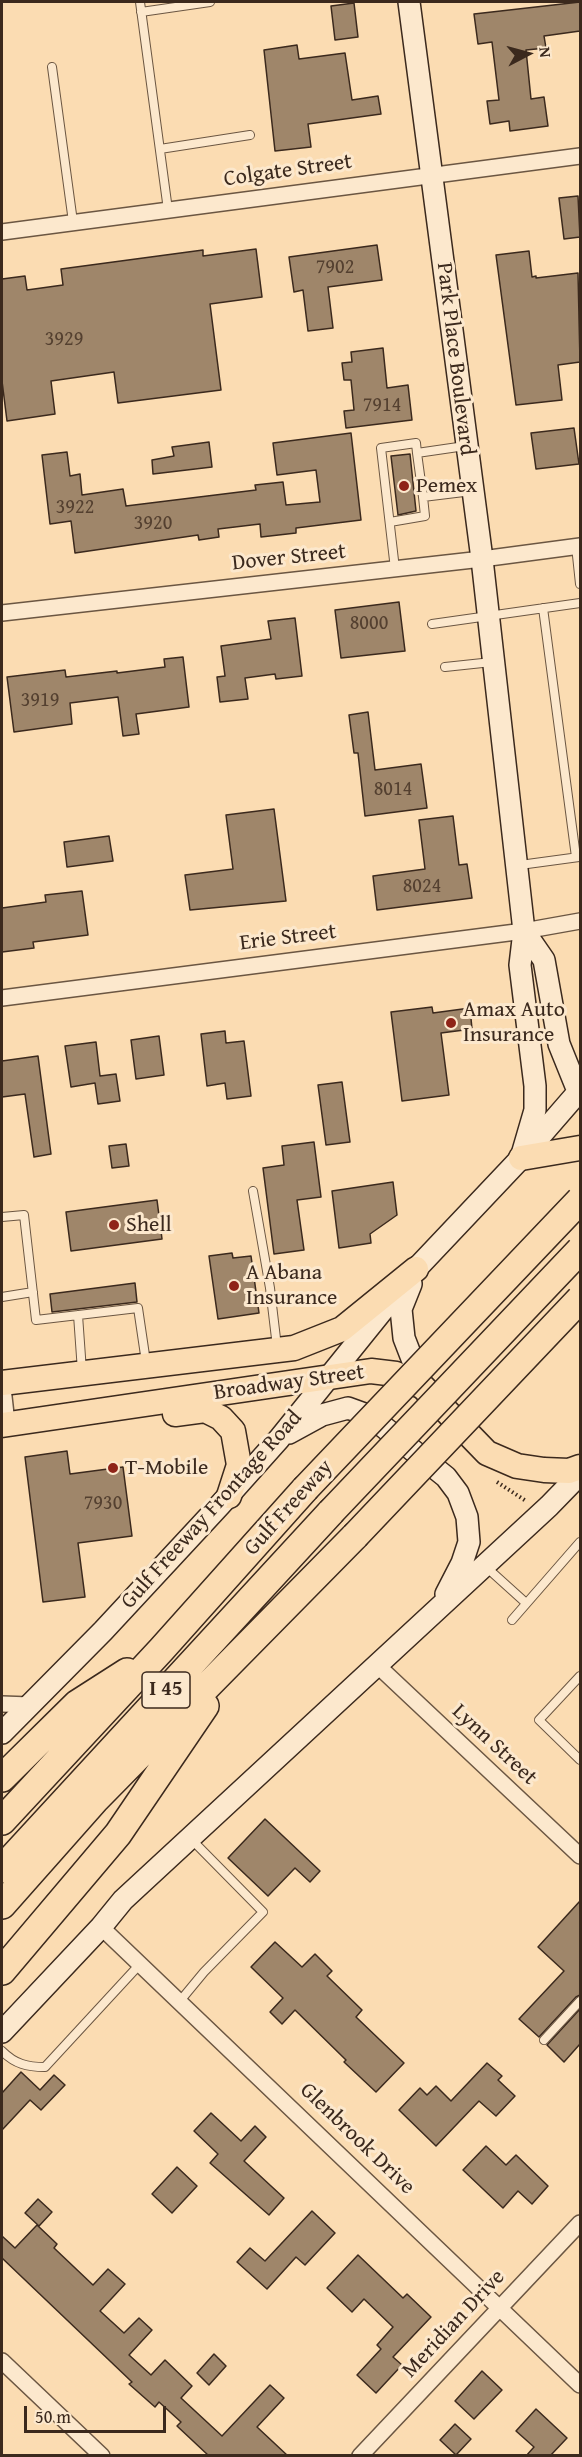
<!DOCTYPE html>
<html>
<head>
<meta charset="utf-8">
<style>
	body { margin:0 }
	#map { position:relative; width:582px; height:2457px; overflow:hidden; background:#fbdcb2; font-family:"Gentium Book Plus",serif }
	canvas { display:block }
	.frame { position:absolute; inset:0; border:3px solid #3b291d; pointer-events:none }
	.north { position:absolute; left:498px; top:24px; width:60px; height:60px; -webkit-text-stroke:4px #fce8cd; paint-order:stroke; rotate:84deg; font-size:16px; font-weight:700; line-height:24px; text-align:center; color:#3b291d }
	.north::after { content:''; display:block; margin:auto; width:21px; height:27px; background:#3b291d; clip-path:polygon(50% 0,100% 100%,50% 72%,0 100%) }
	.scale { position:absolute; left:24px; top:2406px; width:142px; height:27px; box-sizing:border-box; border:3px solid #3b291d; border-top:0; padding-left:8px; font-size:18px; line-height:21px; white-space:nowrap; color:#3b291d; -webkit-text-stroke:4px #fce8cd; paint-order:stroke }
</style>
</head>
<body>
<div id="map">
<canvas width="582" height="2457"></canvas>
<div class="frame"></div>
<div class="north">N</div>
<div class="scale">50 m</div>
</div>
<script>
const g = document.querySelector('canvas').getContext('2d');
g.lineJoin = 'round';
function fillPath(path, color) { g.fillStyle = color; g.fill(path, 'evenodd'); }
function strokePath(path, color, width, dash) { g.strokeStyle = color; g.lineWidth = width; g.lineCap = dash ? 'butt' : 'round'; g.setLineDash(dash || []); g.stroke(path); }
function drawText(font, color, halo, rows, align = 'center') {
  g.font = font + ' "Gentium Book Plus",serif'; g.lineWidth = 6; g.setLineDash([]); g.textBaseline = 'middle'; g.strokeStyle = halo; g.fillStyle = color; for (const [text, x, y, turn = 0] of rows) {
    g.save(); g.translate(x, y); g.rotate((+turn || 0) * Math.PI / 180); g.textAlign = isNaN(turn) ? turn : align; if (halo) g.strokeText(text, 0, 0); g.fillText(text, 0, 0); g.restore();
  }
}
const building = new Path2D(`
	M580,2V31L544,36L546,48L526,50L531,99L544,97L548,126L510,131L509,121L490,124L487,101L499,100L492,42L478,44L474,14Z
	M354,3L358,37L335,40L331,6Z
	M297,45L299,59L345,53L352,100L378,96L381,114L308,124L311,147L275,151L264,50Z
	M578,196L580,237L564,239L559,198Z
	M377,245L382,280L328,287L333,328L308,331L303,290L294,292L289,257Z
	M256,249L262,297L210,304L221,390L118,403L114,372L51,381L55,414L7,421L2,381V279L25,276L27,290L63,285L61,269L203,250V256Z
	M529,251L532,277L536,276V278L578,273L580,362L558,365L562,400L516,405L496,255Z
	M383,348L387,388L408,385L412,420L346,428L344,411L354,410L351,380H344L342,363L352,362L351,352Z
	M574,428L579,464L536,469L531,433Z
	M351,433L361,520L296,528V533L261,537L260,524L218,529L219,537L199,540L198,535L75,553L71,521L50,524L42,455L67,452L70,476L80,474L82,495L123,489L126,506L256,490L255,485L283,482L286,505L320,502L316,470L277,475L273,443Z
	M209,442L212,467L153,474L152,460L174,456L172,447Z
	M410,454L416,511L398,515L391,456Z
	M399,602L405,651L341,658L335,610Z
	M295,618L302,676L276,679L275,674L245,678L248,699L220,702L217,677L225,676L221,646L271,639L268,621Z
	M183,657L189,707L136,714L139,734L123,736L118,697L70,703L72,724L14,732L7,677L65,670L66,677L117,671V673L165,667L164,659Z
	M368,712L375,770L421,764L427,808L365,816L358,753H354L349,715Z
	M274,809L286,901L190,910L185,875L233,869L226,815Z
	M453,816L459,865L467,864L472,898L377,910L373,876L425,869L419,820Z
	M109,836L113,861L67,867L64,842Z
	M82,891L88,935L33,942L34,948L2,952V908L46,902L45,895Z
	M432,1007L433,1013L470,1008L472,1029L441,1033L449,1095L402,1101L391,1012Z
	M225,1031L226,1043L244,1041L251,1096L227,1099L225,1083L207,1086L201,1034Z
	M159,1036L164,1075L136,1079L131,1040Z
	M96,1042L100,1076L116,1074L120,1101L98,1104L95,1083L71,1087L65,1046Z
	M38,1056L51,1154L34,1157L25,1094L2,1097V1061Z
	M342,1082L350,1142L326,1145L318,1085Z
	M314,1142L321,1197L297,1200L304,1250L274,1254L263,1168L284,1165L282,1146Z
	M126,1144L129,1166L112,1168L109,1146Z
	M393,1182L397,1215L370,1234L371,1243L339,1248L332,1191Z
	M157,1200L162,1239L71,1251L66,1212Z
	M232,1253L233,1258L251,1256L259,1313L218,1319L209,1256Z
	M135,1283L137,1302L52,1312L50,1294Z
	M67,1451L70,1474L123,1467L132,1536L78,1543L85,1597L43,1602L25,1457Z
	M265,1819L320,1871L310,1882L295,1868L268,1896L228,1858Z
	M580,1901V1995L576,1997L539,2037L519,2019L564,1971L538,1947Z
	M275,1942L302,1967L315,1954L332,1971L327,1976L362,2010L356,2017L404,2063L376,2092L344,2062L346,2060L295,2010L282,2024L270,2012L283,1998L251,1967Z
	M580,2009V2044L564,2062L547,2045Z
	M487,2063L502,2076L498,2080L515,2096L496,2116L479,2101L436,2146L399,2110L420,2088L427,2095L436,2086L451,2101Z
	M21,2072L40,2090L54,2075L65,2085L41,2110L30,2100L2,2130V2093Z
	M211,2113L241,2141L255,2126L266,2137L244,2161L284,2198L269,2215L210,2163L218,2154L194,2131Z
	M486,2146L506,2165L516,2155L548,2186L532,2204L518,2191L503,2208L463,2170Z
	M177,2167L197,2186L172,2213L152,2194Z
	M38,2199L52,2212L39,2226L25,2213Z
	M312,2211L335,2233L305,2265L296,2257L267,2289L237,2262L250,2248L265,2261Z
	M37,2225L57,2244L54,2248L93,2285L108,2269L125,2284L100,2311L124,2333L139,2318L152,2330L129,2355L151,2375L165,2360L192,2386L181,2398L222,2436L270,2385L284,2398L257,2427L288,2456H209L177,2426L181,2422L159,2402L155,2407L129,2384L132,2382L2,2258V2236L15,2248Z
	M358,2255L403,2298L407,2294L431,2317L393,2357L402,2365L376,2393L357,2375L381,2349L377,2345L393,2327L364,2299L352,2312L327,2288Z
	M214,2354L226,2366L209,2385L197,2373Z
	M482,2371L502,2390L474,2419L455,2401Z
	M536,2409L567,2438L550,2456H526L534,2447L516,2431Z
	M455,2424L471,2439L456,2455L440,2440Z`);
fillPath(building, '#9f866a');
strokePath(building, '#3b291d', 1.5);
const lane = new Path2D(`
	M140,2L168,210
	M141,12L210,2
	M52,67L73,222
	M160,149L250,135
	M465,446L417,453L423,497L472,491
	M390,522L425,516L423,497
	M576,546L580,584
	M395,569L381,448L416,443L417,453
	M543,608L576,857
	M432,624L580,603
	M445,667L492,662
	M520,865L579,857
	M253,1191L270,1288L277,1347
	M2,1217L24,1215L36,1320L138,1308L146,1362
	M2,1297L33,1292
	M78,1315L82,1371
	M485,1566L526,1603
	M512,1620L580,1542
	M580,1676L539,1720L580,1760
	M180,2001L204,1972L263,1912L191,1839
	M544,2040L580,2001
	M2,2051C15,2064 27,2067 45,2067L141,1963`);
const street = new Path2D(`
	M2,232L580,156
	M2,613L482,559L580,546
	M2,998L524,931L580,921
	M2,1379L7,1423
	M377,1665L580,1856
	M2,1704L30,1705
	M101,1927L580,2385
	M2,2361L102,2456
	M360,2456L580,2223`);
const secondary = new Path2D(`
	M409,2L482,559L524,931L520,965L535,1086V1110L521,1158
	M524,931L544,960L559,1044L580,1096
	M411,1284L401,1309L404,1338L421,1382
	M289,1433L322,1415L348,1408L370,1416L446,1477L458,1493L467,1517L469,1542L462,1563L446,1594
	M2,1733L103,1631L220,1505L279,1439L416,1269L521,1158L580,1090
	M2,2032L101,1927L123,1900L549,1506L580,1474`);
const primary = new Path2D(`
	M521,1158L580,1148
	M2,1383L294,1348L342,1329L416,1269
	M175,1414L205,1410L221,1418L233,1431L239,1465L229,1496
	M2,1425L371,1371L396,1374L423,1387L487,1453L517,1466L544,1470L569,1471L580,1467`);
const highway = new Path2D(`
	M2,1778L77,1704L127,1672
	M2,1821L161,1650L305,1489
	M2,1869L331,1512
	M2,1905L95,1800L355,1536
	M2,1971L118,1834L205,1706`);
strokePath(lane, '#6b5642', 10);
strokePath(street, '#6b5642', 18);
strokePath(secondary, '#3b291d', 24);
strokePath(primary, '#3b291d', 27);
strokePath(highway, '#3b291d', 30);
strokePath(new Path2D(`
	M497,1482L526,1501`), '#3b291d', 4, [1.5, 3]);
strokePath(lane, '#fce8cd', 8);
strokePath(street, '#fce8cd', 15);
strokePath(secondary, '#fce8cd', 21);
strokePath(primary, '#fbdcb2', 24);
strokePath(highway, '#fbdcb2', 27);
const highwayBridge = new Path2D(`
	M305,1489L580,1200
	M331,1512L580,1250
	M355,1536L580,1299`);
strokePath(highwayBridge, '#3b291d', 30, []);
strokePath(highwayBridge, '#fbdcb2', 27);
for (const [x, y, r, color] of [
	[404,486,6,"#8f2418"],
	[451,1023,6,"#8f2418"],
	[114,1225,6,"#8f2418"],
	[234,1286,6,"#8f2418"],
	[113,1468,6,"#8f2418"]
]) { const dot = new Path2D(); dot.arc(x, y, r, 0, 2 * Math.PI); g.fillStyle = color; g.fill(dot); strokePath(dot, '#fce8cd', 2); }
drawText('20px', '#544030', null, [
	["7902",335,268],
	["3929",64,340],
	["7914",382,406],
	["3922",75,508],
	["3920",153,524],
	["8000",369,624],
	["3919",40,701],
	["8014",393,790],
	["8024",422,887],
	["7930",103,1504]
]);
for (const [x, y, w] of [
	[166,1690,48]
]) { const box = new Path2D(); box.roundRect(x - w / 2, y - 18, w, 36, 4.5); g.fillStyle = '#fce8cd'; g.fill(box); strokePath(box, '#3b291d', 1.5); }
drawText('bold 21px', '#3b291d', null, [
	["I 45",166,1690]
]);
drawText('22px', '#3b291d', '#fce8cd', [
	["Colgate Street",288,171,-8],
	["Park Place Boulevard",455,359,83],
	["Dover Street",289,558,-6],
	["Erie Street",288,938,-7],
	["Broadway Street",289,1383,-8],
	["Gulf Freeway",289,1508,-48],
	["Gulf Freeway Frontage Road",212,1510,-48],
	["Lynn Street",494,1745,43],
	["Glenbrook Drive",357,2139,44],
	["Meridian Drive",454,2324,-47]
]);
drawText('22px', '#3b291d', '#fce8cd', [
	["Pemex",416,486],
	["Amax Auto",463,1010],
	["Insurance",463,1035],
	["Shell",126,1225],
	["A Abana",246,1273],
	["Insurance",246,1298],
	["T-Mobile",125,1468]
], 'left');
</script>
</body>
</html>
